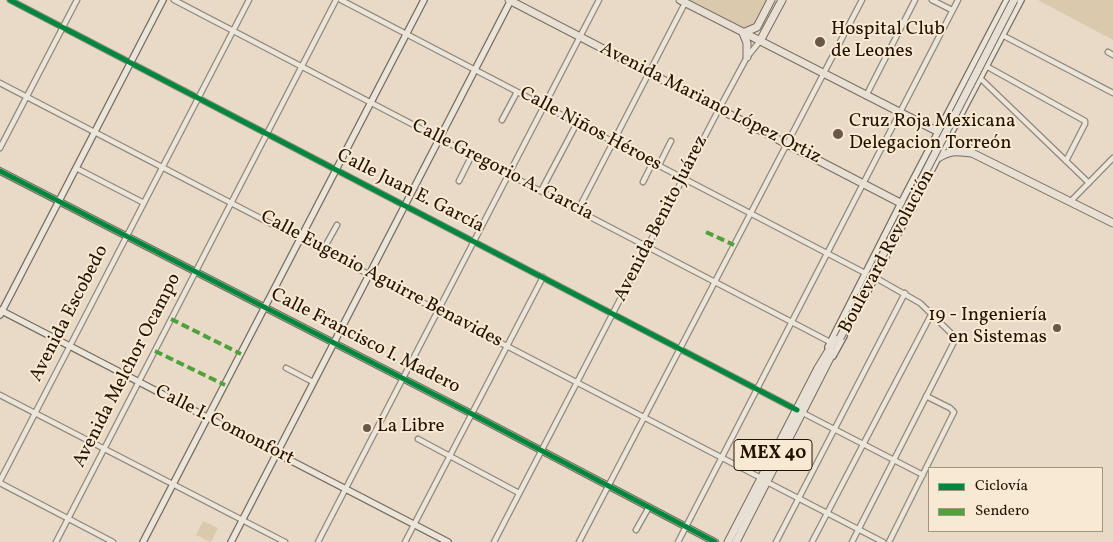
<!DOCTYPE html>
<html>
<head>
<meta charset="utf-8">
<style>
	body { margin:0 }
	#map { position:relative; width:1113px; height:542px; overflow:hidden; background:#e8dac6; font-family:Vollkorn,serif }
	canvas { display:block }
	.legend { position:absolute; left:928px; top:467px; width:175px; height:65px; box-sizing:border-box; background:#f8ead2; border:1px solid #a3947e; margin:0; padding:6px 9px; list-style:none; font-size:15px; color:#241200 }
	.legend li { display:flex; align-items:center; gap:10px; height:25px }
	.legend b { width:25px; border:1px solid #a3947e }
</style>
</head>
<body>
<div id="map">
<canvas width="1113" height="542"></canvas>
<ul class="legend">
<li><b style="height:6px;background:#00873e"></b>Ciclovía</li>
<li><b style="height:6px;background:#50a03c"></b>Sendero</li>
</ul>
</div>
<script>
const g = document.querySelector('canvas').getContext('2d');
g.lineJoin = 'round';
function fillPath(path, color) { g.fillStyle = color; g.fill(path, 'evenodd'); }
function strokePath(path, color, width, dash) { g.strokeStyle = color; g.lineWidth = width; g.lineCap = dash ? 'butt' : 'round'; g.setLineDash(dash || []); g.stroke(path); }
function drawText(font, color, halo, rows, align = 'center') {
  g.font = font + ' Vollkorn,serif'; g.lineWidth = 4; g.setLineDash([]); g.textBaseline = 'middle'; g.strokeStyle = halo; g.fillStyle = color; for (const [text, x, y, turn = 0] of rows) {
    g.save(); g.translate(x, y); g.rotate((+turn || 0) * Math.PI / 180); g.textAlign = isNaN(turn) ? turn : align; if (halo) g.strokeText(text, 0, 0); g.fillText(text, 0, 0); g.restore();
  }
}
fillPath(new Path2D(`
	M683,0H769L750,31L745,28L741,30Z
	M1038,0H1113V40Z
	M203,521L218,528L211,542L196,535Z`), '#dbc9ae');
const street = new Path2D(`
	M10,0L797,410
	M174,0L830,342
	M341,0L865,273
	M932,0L952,10
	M1002,35L1113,93
	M1108,52L1113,55
	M986,66L1085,121V124L1066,161
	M980,78L1089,183
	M0,83L761,478
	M866,96L915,0
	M502,120L517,92
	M0,148L77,0
	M659,165L671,141
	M76,168L144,203
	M459,181L472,155
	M643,182L653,162
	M541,191L577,123
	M1070,202L1113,158
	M578,210L685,3
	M323,250L337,225
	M286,368L313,382
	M0,395L285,542
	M803,413L923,475
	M418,439L519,493
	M0,481L249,0
	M767,482L883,542
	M0,483L113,542
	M636,530L649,507
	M56,542L336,0
	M318,542L599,0
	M405,542L543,277
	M494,542L719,109L747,57L760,41
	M579,542L862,0
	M678,542L958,0
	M776,542L905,293
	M812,542L932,313
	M852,542L956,338L920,303L876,278
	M889,542L954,412L950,408L926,396`);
const secondary = new Path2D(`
	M0,171L472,414L715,542
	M0,310L448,542
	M858,310L1021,0
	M0,315L163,0
	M828,347L901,203L1007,0
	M833,356L844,336
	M143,542L424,0
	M231,542L511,0`);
const primary = new Path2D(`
	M509,0L912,209
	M680,0L968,147L972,153L1113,223
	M760,41L782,0
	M747,57V43L743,33L757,27L771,0
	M938,158C953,149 957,152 972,153
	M728,542L818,368L837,337
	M736,542L833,352`);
strokePath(street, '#91887a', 7);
strokePath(secondary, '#766c60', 8);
strokePath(primary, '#766c60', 9);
strokePath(street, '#ebe5da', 4.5);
strokePath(secondary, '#ebe5da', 5.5);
strokePath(primary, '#e8e0d4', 7);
const primaryBridge = new Path2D(`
	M840,338L1014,0`);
strokePath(primaryBridge, '#766c60', 9, []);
strokePath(primaryBridge, '#e8e0d4', 7);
strokePath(new Path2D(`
	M706,232L734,245
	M171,319L241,354
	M155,351L225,385`), '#50a03c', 4, [8, 4]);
strokePath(new Path2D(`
	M10,0L797,410
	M0,171L472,414L715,542`), '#00873e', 5);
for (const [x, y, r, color] of [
	[820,42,6,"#695845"],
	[838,134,6,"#695845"],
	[1057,328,5,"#695845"],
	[367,428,5,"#695845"]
]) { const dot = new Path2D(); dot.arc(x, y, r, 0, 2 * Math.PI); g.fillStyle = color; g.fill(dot); strokePath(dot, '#f8ead2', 2); }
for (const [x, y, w] of [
	[773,455,78]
]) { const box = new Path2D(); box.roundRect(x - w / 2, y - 15.5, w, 31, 4); g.fillStyle = '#f8ead2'; g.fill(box); strokePath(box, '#241200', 1); }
drawText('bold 18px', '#241200', null, [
	["MEX 40",773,455]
]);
drawText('19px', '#241200', '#f8ead2', [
	["Hospital Club",831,31],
	["de Leones",831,53],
	["Cruz Roja Mexicana",849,123],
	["Delegacion Torreón",849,145],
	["19 - Ingeniería",1047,317,"right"],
	["en Sistemas",1047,339,"right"],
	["La Libre",377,428]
], 'left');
drawText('19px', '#241200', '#f8ead2', [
	["Avenida Mariano López Ortiz",710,104,27],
	["Calle Niños Héroes",590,130,28],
	["Calle Gregorio A. García",502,171,27],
	["Calle Juan E. García",410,192,27],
	["Avenida Benito Juárez",662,219,-63],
	["Boulevard Revolución",888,252,-62],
	["Calle Eugenio Aguirre Benavides",381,280,28],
	["Avenida Escobedo",70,314,-63],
	["Calle Francisco I. Madero",365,342,27],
	["Avenida Melchor Ocampo",128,371,-63],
	["Calle I. Comonfort",224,426,27]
]);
</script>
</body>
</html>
